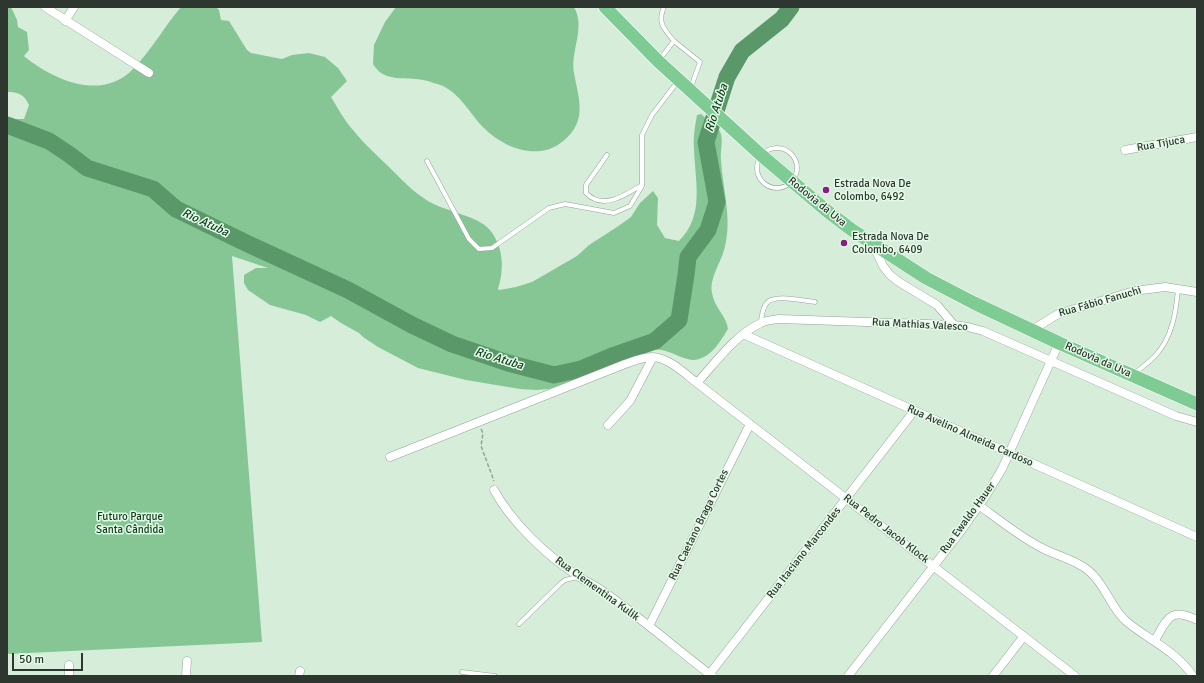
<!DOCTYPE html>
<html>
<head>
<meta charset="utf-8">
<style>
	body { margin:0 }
	#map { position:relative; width:1204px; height:683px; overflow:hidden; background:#d6edda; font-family:Signika,sans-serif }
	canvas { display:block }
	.frame { position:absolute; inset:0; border:8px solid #2e372f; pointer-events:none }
	.scale { position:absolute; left:12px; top:653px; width:71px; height:18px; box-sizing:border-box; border:2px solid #2e372f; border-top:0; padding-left:5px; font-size:12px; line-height:14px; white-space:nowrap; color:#2e372f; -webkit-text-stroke:3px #e3fae7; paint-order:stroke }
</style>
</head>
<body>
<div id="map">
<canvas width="1204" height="683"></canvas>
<div class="frame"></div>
<div class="scale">50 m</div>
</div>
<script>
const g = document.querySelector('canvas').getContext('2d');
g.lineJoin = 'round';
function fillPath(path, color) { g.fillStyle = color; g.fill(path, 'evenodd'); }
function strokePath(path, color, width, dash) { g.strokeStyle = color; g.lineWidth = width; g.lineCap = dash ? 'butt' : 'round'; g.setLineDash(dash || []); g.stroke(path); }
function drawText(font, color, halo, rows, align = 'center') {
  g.font = font + ' Signika,sans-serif'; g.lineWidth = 3; g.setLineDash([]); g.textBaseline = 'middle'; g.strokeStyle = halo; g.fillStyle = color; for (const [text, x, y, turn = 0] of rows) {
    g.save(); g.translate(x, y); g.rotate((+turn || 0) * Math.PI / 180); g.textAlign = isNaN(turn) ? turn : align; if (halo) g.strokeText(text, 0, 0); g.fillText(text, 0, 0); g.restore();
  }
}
fillPath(new Path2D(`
	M7,7H11L17,20L18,27L27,32L29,50L24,56L25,57C54,80 101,101 132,70C151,51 164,27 181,7H216L219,10L221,20L229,21L247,50L251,53L282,59L292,55L309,53L325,57L338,68L347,81L331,97C338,108 344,120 353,130C365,145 380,158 393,171C404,182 415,193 428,201C444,211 478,216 489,229C503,245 505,268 498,289L499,290L516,287L532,282L577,256L589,245L617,227L631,217L640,203L653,191L658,198L657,225L665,238L679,241C705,215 695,182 694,149C693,137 695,126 697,115L701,114C706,119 719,128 721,134C723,142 720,153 721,161C723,189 732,219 725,246C722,262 709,277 712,293C714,307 727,317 728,329C721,340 713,355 699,359C685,364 668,346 652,350C616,358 584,378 549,389L536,390L520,389L466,380L418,368L378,347L363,337L359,333L341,323L331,316L320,322L306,315L270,305L248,290L244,283V275L256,268H268L232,256L262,642L7,654V117L13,119H24L29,105C24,94 18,92 7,92Z
	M396,7H574C586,28 570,51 574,73C579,100 588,122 562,142C537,162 501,147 481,125C469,112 460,94 443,86C437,84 429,81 423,80C410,77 393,81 381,73C378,71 375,67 373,64L374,45L385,22Z`), '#86c694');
strokePath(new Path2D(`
	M7,125L49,141L70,155L87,168L153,189L176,209L246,243L348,290L412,325L452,344L508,363L554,375L581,369L612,356L655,341L679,320L686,275L688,257L708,230L717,202L706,142L727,77L742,51L782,19L791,7`), '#5a9869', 17);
const service = new Path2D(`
	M664,7C657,23 664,29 674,41
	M659,60L674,41L700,62L691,87
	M757 168a20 20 0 1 1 40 0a20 20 0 1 1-40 0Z
	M607,155L586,185V193C602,210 624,196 640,186
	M427,161L469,239L479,249L492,248L549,208L565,204L614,213L630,206L642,186V135L652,115L678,81
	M761,322C762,316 762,309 766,304C772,293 804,301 815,302
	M1135,373C1141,368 1148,363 1154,357C1172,339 1176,313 1178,289
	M519,624L560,584L565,580L578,577
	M462,672L495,676`);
const minor = new Path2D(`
	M45,7L149,73
	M65,21L74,7
	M1125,150L1197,137
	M873,244L883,266L890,275L899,282L937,305L954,325
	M1032,330L1058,314L1134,291L1165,287L1197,292
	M743,334L1197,537
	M697,383C715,363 736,334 761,323C767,320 773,320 779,319L954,325L968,327L983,331L1176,416L1197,422
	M608,425L630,401L653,357
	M390,457L625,364C634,361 643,357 653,357C669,358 684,373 697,383L1075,676
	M494,490C512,523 547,556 578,576C588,583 598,587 607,594C643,620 677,649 712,676
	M980,506C999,520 1019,536 1040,547C1056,556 1075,559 1089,571C1106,585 1111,609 1127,622C1149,640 1176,651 1193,676
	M649,626L750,424
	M1155,640C1168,618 1170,607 1197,620
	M69,676V665
	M186,676L187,661
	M299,676L300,671
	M708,676L914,411
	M848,676L961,531L987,494L1002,469L1059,343
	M993,676L1024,636`);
const trunk = new Path2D(`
	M605,7L658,61L761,155L827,211L852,230L926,278L974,303L1059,343L1197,404`);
strokePath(service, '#8fa594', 5);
strokePath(minor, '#8fa594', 9);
strokePath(trunk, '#fff', 14);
strokePath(new Path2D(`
	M481,429L483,433L481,446L494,481`), '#94a597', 1.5, [4, 2]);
strokePath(service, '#fff', 4);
strokePath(minor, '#fff', 8);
strokePath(trunk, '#7ecb94', 13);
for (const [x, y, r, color] of [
	[826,190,4,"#891d82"],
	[844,243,4,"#891d82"]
]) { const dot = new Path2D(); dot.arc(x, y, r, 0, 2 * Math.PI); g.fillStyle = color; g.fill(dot); strokePath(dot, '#e3fae7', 1.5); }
drawText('11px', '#2e372f', '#e3fae7', [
	["Rua Tijuca",1161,144,-10],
	["Rodovia da Uva",817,202,39],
	["Rua Fábio Fanuchi",1100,302,-16],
	["Rua Mathias Valesco",920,325,3],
	["Rodovia da Uva",1098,360,24],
	["Rua Avelino Almeida Cardoso",970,436,24],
	["Rua Ewaldo Hauer",968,518,-54],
	["Rua Caetano Braga Cortes",699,525,-64],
	["Rua Pedro Jacob Klock",886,529,38],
	["Rua Itaciano Marcondes",804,553,-52],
	["Rua Clementina Kulik",597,589,36]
]);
drawText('11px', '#2e372f', '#e3fae7', [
	["Estrada Nova De",834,184],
	["Colombo, 6492",834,197],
	["Estrada Nova De",852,237],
	["Colombo, 6409",852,250]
], 'left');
drawText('11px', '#0e3e1e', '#e3fae7', [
	["Futuro Parque",130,517],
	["Santa Cândida",130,530]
]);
drawText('italic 12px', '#104020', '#e3fae7', [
	["Rio Atuba",717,108,-72],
	["Rio Atuba",205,223,25],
	["Rio Atuba",499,359,17]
]);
</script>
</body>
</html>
